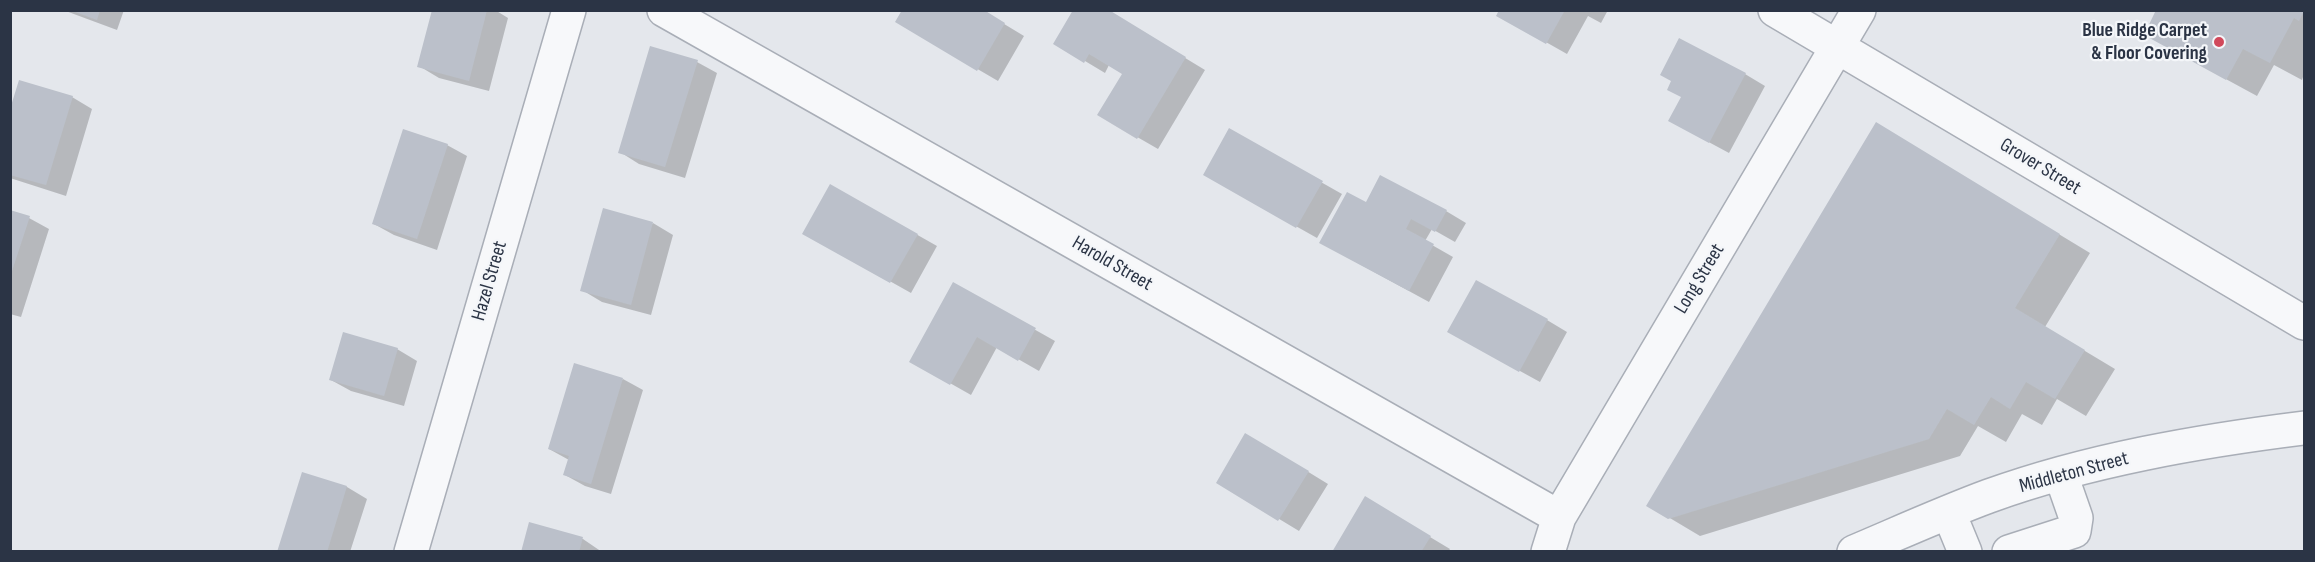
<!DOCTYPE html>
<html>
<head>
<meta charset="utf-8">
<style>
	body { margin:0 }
	#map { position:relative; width:2315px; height:562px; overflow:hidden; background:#e4e7ec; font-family:"Sofia Sans Condensed",sans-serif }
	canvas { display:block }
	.frame { position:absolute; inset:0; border:12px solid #2b3445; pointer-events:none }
</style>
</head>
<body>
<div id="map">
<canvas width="2315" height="562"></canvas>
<div class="frame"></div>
</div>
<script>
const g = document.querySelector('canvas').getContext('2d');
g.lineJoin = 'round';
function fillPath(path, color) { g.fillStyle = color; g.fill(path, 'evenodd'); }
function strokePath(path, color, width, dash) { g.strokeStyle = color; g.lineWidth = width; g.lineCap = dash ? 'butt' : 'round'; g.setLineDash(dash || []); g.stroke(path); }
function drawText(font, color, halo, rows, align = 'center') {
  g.font = font + ' "Sofia Sans Condensed",sans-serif'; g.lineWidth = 4.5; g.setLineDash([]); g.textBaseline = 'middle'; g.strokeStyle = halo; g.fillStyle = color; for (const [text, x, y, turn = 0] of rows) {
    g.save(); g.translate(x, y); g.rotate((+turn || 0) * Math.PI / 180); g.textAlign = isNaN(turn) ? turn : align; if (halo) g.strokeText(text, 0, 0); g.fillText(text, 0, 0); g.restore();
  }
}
fillPath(new Path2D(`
	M63,10H124L117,30Z
	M434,10H495L508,18L489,91L439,78L419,66Z
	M981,10L1024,36L998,81L897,22Z
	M1106,10L1205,70L1158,149L1099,115L1124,73L1109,65L1105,73L1055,43Z
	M1501,10H1608L1601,23L1588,16L1567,54L1498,15Z
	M2158,10H2304V74L2302,80L2274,65L2257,96L2176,52Z
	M697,62L717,73L685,178L639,164L620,152Z
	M1745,74L1765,86L1729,153L1690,132Z
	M72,97L92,109L66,196L10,178V115Z
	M1229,130L1342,194L1317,238L1205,175Z
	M1907,142L2090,253L2045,327L2115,369L2086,416L2057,399L2042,425L2022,414L2006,442L1978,426L1960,456L1700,536L1648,505Z
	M447,145L467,156L437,250L394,235L374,224Z
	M831,186L937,246L911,293L804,233Z
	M1367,204L1446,211L1466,223L1455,242L1432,229L1425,241L1453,257L1429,302L1341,254Z
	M10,212L29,218L49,229L21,317L10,314Z
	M653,223L673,235L651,315L602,302L582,290Z
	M954,284L1055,341L1039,371L997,347L971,395L911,361Z
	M1547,320L1567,332L1540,382L1469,343Z
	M397,349L417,361L404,406L351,391L331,380Z
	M623,379L643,390L611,494L585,486L565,475L569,460L549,449Z
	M1266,446L1328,484L1299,531L1218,482Z
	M303,474L347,487L367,499L350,552H279Z
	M1385,510L1450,549L1448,552H1333Z
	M530,524L583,539L602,552H522Z`), '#0003');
fillPath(new Path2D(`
	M70,10H100L97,20Z
	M432,10H487L469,81L417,67Z
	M902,10H984L1005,23L977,71L895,22Z
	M1073,10H1109L1186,57L1137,139L1097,115L1122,74L1089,54L1084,63L1053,44Z
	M1499,10H1565L1546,44L1496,16Z
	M2156,10H2304V11L2299,21L2294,18L2270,63L2243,49L2226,80L2144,35Z
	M1679,38L1746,73L1709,143L1668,121L1681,97L1667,90L1671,81L1660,75Z
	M650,46L698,60L665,167L618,153Z
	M19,80L73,96L46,185L10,175V109Z
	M1876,122L2060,234L2015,308L2085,350L2055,399L2026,382L2010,409L1991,397L1974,425L1947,409L1929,439L1668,519L1646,506Z
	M1229,128L1323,181L1296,228L1203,175Z
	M403,129L448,144L417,239L372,224Z
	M1380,175L1447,210L1435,232L1411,219L1406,229L1434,244L1409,291L1319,243L1347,192L1366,202Z
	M830,184L918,234L890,283L802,234Z
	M603,208L653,222L631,305L580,291Z
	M10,210L30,216L11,274H10Z
	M1476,280L1548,319L1519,372L1447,332Z
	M953,282L1036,328L1018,361L977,337L950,385L909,362Z
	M343,332L398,348L384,396L329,380Z
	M574,363L623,378L591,484L563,475L569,456L548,449Z
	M1245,433L1309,471L1278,521L1216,483Z
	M302,472L347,486L327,552H277Z
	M1365,496L1431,536L1421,552H1332Z
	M529,522L583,537L579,552H521Z`), '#bbc0ca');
const minor = new Path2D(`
	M664,10L1559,517
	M1775,10L2304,323
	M1949,513L1965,552
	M411,552L569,10
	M1548,552L1559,517L1859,10
	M1854,552C1899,533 1943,513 1989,496C2089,460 2199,441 2304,428
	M2009,552L2074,531L2076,518L2061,475`);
strokePath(minor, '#a9aeb7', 36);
strokePath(minor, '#f7f8fa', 33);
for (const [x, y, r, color] of [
	[2219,42,6,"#d1495b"]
]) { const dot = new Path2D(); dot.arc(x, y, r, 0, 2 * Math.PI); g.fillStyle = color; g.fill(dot); strokePath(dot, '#f4f6f9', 2); }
drawText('bold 20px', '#2b3445', '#f4f6f9', [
	["Blue Ridge Carpet",2207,31],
	["& Floor Covering",2207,54]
], 'right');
drawText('20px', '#2b3445', '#f4f6f9', [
	["Grover Street",2040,167,31],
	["Harold Street",1112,264,30],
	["Long Street",1700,279,-59],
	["Hazel Street",490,281,-74],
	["Middleton Street",2074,473,-15]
]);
</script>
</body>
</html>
